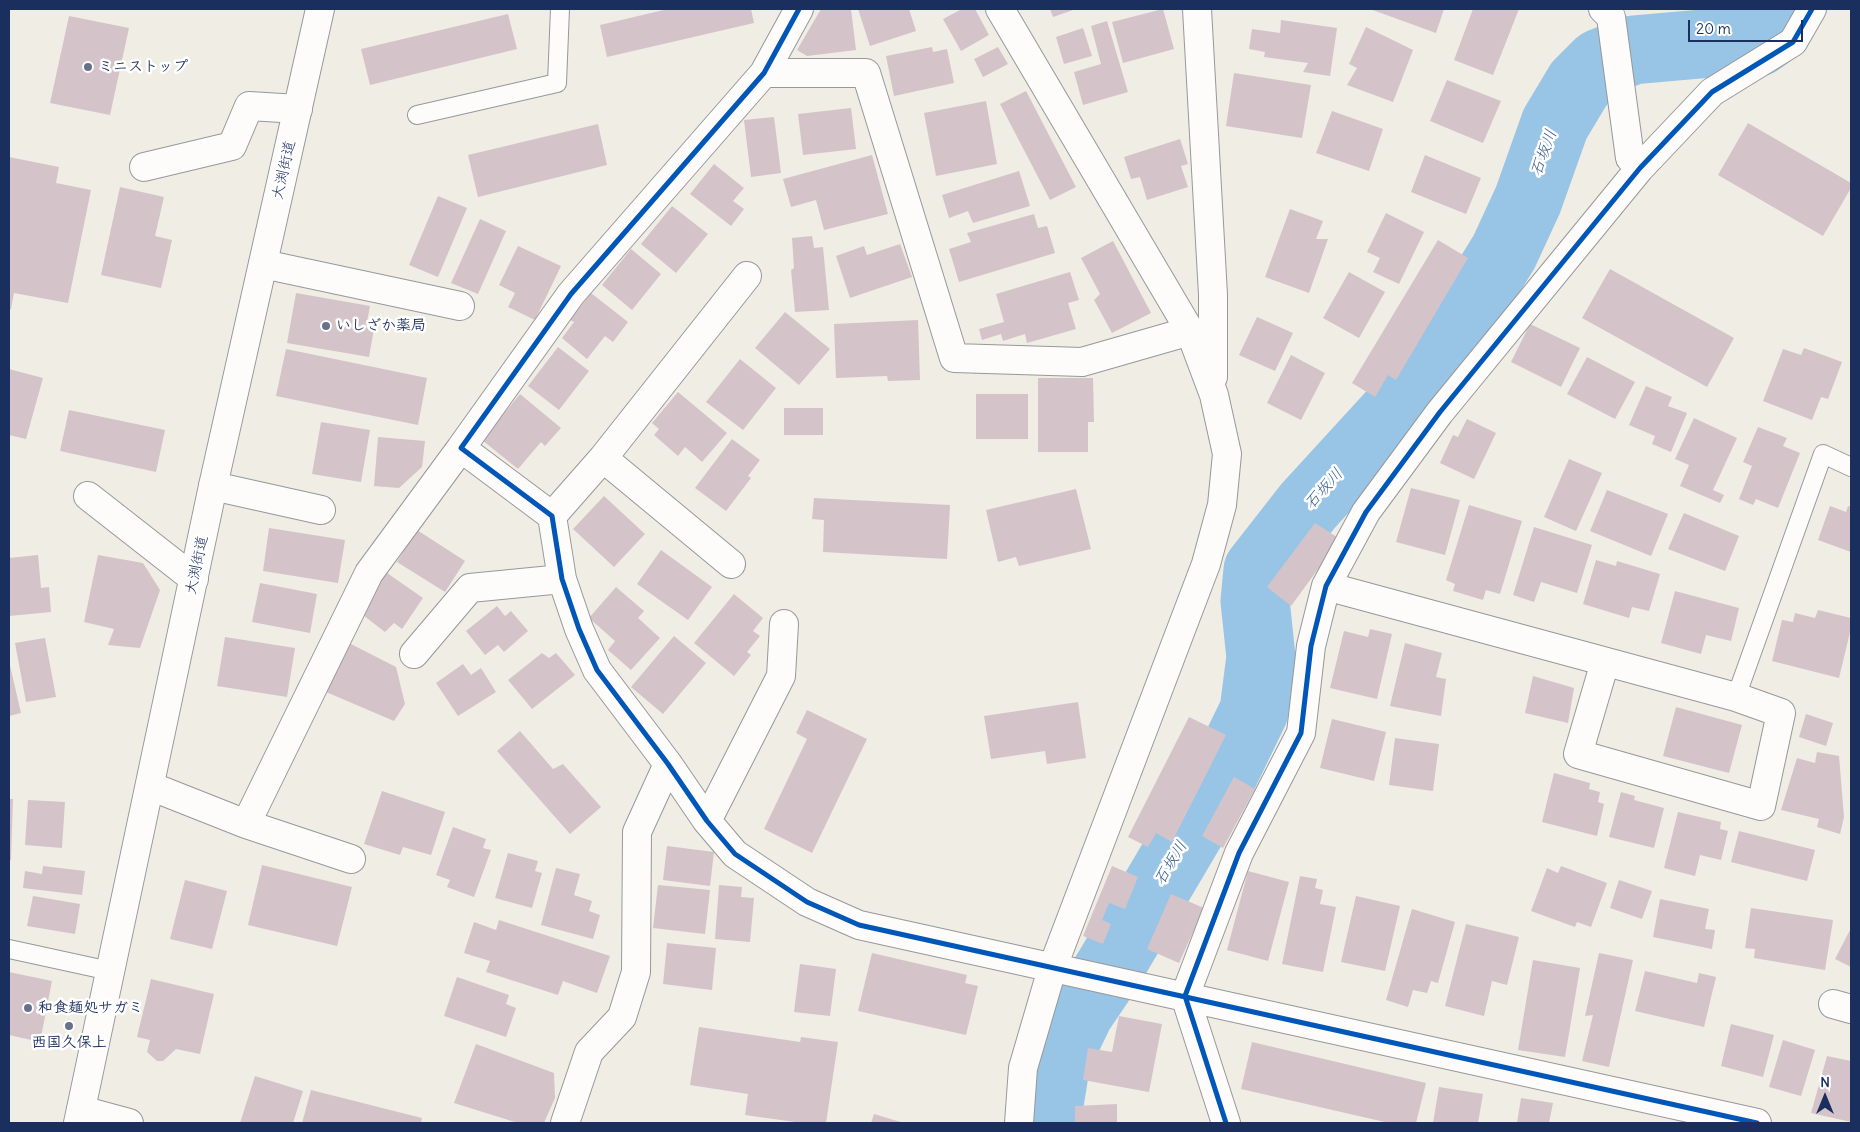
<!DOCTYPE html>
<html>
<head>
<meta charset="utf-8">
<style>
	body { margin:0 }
	#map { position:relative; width:1860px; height:1132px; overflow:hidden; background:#f0ede4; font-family:Delius,sans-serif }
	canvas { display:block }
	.frame { position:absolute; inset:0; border:10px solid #1b2f5e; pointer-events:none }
	.north { position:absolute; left:1800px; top:1072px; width:50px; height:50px; -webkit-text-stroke:4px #fff; paint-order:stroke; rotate:0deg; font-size:14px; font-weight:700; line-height:20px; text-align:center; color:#1b2f5e }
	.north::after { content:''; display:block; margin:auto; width:18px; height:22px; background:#1b2f5e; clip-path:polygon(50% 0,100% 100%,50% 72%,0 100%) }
	.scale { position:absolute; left:1688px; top:20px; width:115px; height:22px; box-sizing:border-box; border:2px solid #1b2f5e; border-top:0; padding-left:6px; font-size:15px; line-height:18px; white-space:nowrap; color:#1b2f5e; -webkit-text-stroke:4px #fff; paint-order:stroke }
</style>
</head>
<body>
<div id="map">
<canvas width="1860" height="1132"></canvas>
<div class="frame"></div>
<div class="north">N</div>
<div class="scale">20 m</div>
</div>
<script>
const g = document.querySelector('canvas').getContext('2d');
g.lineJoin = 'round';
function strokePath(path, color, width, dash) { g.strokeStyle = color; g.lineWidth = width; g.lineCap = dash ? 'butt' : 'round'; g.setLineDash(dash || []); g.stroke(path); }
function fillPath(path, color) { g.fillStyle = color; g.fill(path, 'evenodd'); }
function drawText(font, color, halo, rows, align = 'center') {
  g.font = font + ' Delius,"Klee One",sans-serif'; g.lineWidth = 5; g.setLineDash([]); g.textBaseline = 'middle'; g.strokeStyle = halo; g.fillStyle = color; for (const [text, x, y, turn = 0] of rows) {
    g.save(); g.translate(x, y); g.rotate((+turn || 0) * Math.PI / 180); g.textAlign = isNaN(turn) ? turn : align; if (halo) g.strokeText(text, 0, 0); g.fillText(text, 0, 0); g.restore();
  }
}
strokePath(new Path2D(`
	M1046,1123L1056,1061L1079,1013L1108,970L1223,775L1254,711L1261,657L1255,601L1258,570L1308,506L1406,399L1445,347L1504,252L1528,200L1555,124L1579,84L1600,63L1633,50L1723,42H1758L1768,35L1769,9`), '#98c4e5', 69);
fillPath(new Path2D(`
	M668,9H751L754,23L607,57L600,25Z
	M821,9H851L856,50L807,56L797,50Z
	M858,9H909L916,31L870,46Z
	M962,9H975L989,35L961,51L943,19Z
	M1050,9H1076L1053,17Z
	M1163,9L1174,49L1123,63L1112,22Z
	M1370,9H1444L1436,33Z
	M1473,9H1519L1493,75L1454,60Z
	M508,14L517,49L370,85L361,49Z
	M69,16L129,28L110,115L50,103Z
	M1281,20L1337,28L1330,76L1303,72L1308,63L1264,57L1265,52L1249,49L1252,29L1280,33Z
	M1107,21L1128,92L1083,105L1074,72L1101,64L1091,26Z
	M1366,27L1413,50L1393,102L1347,85L1357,68L1349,64Z
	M1083,28L1092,56L1064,64L1056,37Z
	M932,47L933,52L947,49L954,83L894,96L886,56Z
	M998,47L1008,64L983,77L974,59Z
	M1234,73L1311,85L1302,138L1226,126Z
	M1447,80L1501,101L1483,143L1430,121Z
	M1026,91L1076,187L1050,200L1000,104Z
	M986,101L997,164L936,176L924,113Z
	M851,108L856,149L803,155L798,114Z
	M1332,111L1383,129L1369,171L1316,153Z
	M774,117L781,173L751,177L744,120Z
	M1748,123L1851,183V188L1823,236L1718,175Z
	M598,124L607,165L478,197L468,155Z
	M1180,139L1188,164L1181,166L1188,187L1147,200L1140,177L1131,179L1124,157Z
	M872,155L888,214L824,230L816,200L791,207L783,179Z
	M1425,155L1481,178L1466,214L1411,192Z
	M9,157L59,167L56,183L91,190L68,303L14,293L11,309H9Z
	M714,164L744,188L733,201L744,209L731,226L690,194Z
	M1019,171L1030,206L973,223L968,211L949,218L942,195Z
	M120,187L164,197L155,236L172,240L161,288L101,275Z
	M438,196L467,208L438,277L409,265Z
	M672,206L708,234L676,273L641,244Z
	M1290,209L1323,221L1316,239H1328L1309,293L1265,277Z
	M1386,213L1424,232L1399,284L1373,272L1380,258L1367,252Z
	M1034,214L1038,228L1047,226L1055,253L959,282L949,249L971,242L967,233Z
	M480,219L506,231L478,294L451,283Z
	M812,236L814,248L823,247L829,310L795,312L791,270L794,268L792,238Z
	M1438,240L1468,258L1396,380L1388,375L1375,397L1352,383Z
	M1113,241L1151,313L1112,333L1094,300L1100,294L1081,258Z
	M900,244L912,277L850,298L836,256L864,246L867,255Z
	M518,246L561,266L535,320L508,307L515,293L499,285Z
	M631,249L661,274L632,310L602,285Z
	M1610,269L1734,338L1707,387L1582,318Z
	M1070,272L1079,300L1068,303L1076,329L1027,343L1025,334L1003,341L1001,334L982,340L979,329L1004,322L996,294Z
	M1349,272L1385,292L1359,338L1323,318Z
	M296,293L370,306L366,327L374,329L369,357L287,343Z
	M591,293L628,322L613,342L605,336L587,359L562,338L574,322L570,320Z
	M785,312L830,349L799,385L755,348Z
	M1257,317L1293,333L1275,371L1239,355Z
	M918,320L920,380L888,381L887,376L836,378L834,324Z
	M1530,324L1580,348L1561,387L1511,362Z
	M558,347L589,371L559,410L528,386Z
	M1804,348L1842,362L1828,399L1821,397L1812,420L1763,401L1783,349L1801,355Z
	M286,349L427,378L418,425L276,396Z
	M1291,355L1325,373L1301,420L1267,403Z
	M1587,357L1635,382L1615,419L1567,394Z
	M740,359L776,388L743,430L706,402Z
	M9,369L43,378L26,439L9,435Z
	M1038,378H1093L1094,422H1088V452H1038Z
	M1646,386L1672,397L1668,406L1687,413L1671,452L1652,444L1655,436L1629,425Z
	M678,392L727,433L702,462L685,447L678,456L654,435L659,429L652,423Z
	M520,394L561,428L545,446L541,442L518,469L482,440Z
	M976,394H1028V439H976Z
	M784,408H823V435H784Z
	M69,410L165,430L156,472L60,451Z
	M1694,418L1737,438L1713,490L1724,495L1720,503L1680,486L1689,465L1675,459Z
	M1467,419L1496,433L1474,479L1440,463L1453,435L1458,437Z
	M321,422L370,430L361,482L312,474Z
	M1758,427L1787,438L1783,446L1800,453L1778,508L1756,499L1753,505L1739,499L1752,466L1743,462Z
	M378,437L425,441L422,467L399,488L374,486Z
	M732,439L760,460L748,476L751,478L726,511L695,488Z
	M1569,459L1602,473L1576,531L1544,517Z
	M1411,488L1460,500L1445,555L1396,542Z
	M1076,489L1091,549L1019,566L1016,557L998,562L986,510Z
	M1607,490L1668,514L1651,556L1590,531Z
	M604,496L645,534L614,567L573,529Z
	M814,498L950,505L947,559L823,552L824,520L812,519Z
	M1469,505L1522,521L1500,594L1486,590L1483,600L1453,591L1455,584L1446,580Z
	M1830,506L1846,512L1848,506L1851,507V552L1818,540Z
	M1684,513L1739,536L1725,571L1668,549Z
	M1315,523L1340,539L1291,606L1267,587Z
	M1534,527L1592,545L1577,593L1541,582L1534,602L1513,595Z
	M269,528L345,540L338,583L263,571Z
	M417,530L465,561L445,592L397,562Z
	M661,550L712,587L688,620L637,584Z
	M38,555L41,588L49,587L51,612L9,616V558Z
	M98,555L143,563L160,590L140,648L108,645L114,629L84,622Z
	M1596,560L1616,566L1617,561L1660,574L1649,611L1632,607L1629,618L1583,604Z
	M387,573L423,598L402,629L394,623L385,632L359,612Z
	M260,583L317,594L310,633L252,622Z
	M616,587L644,611L638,618L660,638L631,670L608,650L615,641L589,618Z
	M1675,591L1739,608L1731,641L1706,635L1701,654L1661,643Z
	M734,594L763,618L753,631L760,636L747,652L751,655L734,676L694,643Z
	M497,606L505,616L511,611L528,631L504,652L498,645L485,655L466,631Z
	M1818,610L1851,618V628L1839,678L1772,661L1782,620L1793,622L1795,613L1815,618Z
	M1370,629L1392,634L1377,699L1330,688L1344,631L1368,637Z
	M674,636L706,663L663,714L631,687Z
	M225,637L295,648L287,697L217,686Z
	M45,638L56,697L26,702L15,643Z
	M347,642L396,667L405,704L394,721L326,692Z
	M1405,643L1442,653L1436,677L1446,679L1441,716L1390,706Z
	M542,653L549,658L556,653L575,675L532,709L508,680Z
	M9,661L21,713L9,716Z
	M463,664L471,675L481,668L496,692L458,716L436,683Z
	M1533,676L1574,688L1568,723L1525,713Z
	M1078,702L1086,758L1047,764L1045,751L991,759L984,716Z
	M1676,707L1742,725L1729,773L1663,756Z
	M807,710L867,739L812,853L764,829L807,739L796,733Z
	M1806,714L1833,723L1826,746L1799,737Z
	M1189,717L1226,735L1172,842L1156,833L1148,847L1128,837Z
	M1332,719L1386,732L1374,781L1320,768Z
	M520,731L553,769L563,764L601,807L570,834L497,751Z
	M1395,738L1439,744L1433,791L1389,785Z
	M1817,752L1839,756L1844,817L1840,834L1817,827L1819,819L1781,810L1797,758L1815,763Z
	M1554,773L1590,783L1589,789L1600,792L1598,802L1604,804L1597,836L1542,822Z
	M1234,777L1255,789L1223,848L1202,836Z
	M382,791L445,812L431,855L403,847L400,855L364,844Z
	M1621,792L1635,796L1634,800L1664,808L1654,848L1609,837Z
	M9,799H13L11,860H9Z
	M28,800L65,802L62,848L25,845Z
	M1678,812L1721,822L1720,829L1728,831L1721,860L1700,855L1695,876L1664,868Z
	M453,827L486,839L483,848L491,850L474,897L447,887L450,880L436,875Z
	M1739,831L1815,850L1807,881L1731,862Z
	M667,846L714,852L710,886L663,880Z
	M508,853L538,861L535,871L542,873L532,908L495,898Z
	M262,865L352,887L337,946L248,925Z
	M43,866L85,871L82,895L23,888L25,871L42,874Z
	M1112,866L1138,877L1125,909L1109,903L1102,920L1111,924L1103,944L1083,936Z
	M1561,866L1607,883L1591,927L1577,922L1575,927L1531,911L1547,868L1558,873Z
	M556,868L580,874L574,895L592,901L589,911L600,915L593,939L541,925Z
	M1248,871L1289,882L1268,961L1227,950Z
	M1300,876L1317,879L1315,888L1323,890L1320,904L1336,907L1323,972L1282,964Z
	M185,880L227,891L212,949L170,939Z
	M1619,880L1652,891L1642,919L1610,908Z
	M658,885L710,890L705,934L653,928Z
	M719,885L742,887L741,897L754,898L750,942L715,939Z
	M1171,894L1204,908L1179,963L1147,949Z
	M33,896L80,904L75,934L27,926Z
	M1356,896L1400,906L1385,971L1341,962Z
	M1660,899L1709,909L1705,929L1715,930L1712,949L1653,937Z
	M1751,908L1833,920L1825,970L1754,958L1755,949L1745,948Z
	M1412,909L1455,922L1438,983L1431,981L1427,993L1413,990L1408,1007L1386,1000Z
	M499,920L610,956L597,993L563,981L558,995L486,972L490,961L464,953L474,922L496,930Z
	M1466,924L1519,937L1507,985L1492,981L1484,1016L1445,1006Z
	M1851,928V967L1835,959Z
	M667,943L716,948L712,990L663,984Z
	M872,953L967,975L965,983L978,986L966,1035L858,1011Z
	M1599,953L1633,960L1609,1067L1582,1061L1593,1015L1585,1016Z
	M1533,960L1580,968L1565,1057L1518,1050Z
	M800,964L836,969L830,1016L794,1012Z
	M1645,971L1697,983L1699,973L1716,977L1704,1027L1635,1011Z
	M9,972L52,981L40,1042L9,1035Z
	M457,977L509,995L506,1004L516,1008L506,1037L444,1016Z
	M151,979L214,994L200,1054L176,1049L163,1061H157L147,1052L150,1040L137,1037Z
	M1119,1016L1162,1024L1149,1092L1083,1080L1088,1048L1112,1052Z
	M1731,1024L1774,1035L1763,1077L1721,1066Z
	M699,1027L800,1042L801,1037L838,1042L826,1123H802L745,1115L748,1094L690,1085Z
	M1783,1040L1815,1050L1801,1096L1769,1087Z
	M1252,1042L1426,1083L1416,1123H1389L1241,1089Z
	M476,1044L554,1073L555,1098L544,1123H518L454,1103Z
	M1827,1056L1851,1061V1122L1811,1113Z
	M255,1076L303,1091L293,1123H240Z
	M1439,1087L1483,1094L1478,1123H1433Z
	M311,1090L422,1118L421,1123H302Z
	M1521,1098L1553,1103L1549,1123H1517Z
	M1117,1104V1123H1075V1106Z
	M874,1114L904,1123H871Z`), '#d4c4c9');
const service = new Path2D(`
	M417,115L557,83L560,9
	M1736,697L1823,454L1851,467
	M9,949L110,971`);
const minor = new Path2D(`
	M799,9L764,73L571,294L461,448L552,516L562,579L579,629L597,670L668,764L707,821L735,854L807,902L859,925L1757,1123
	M1000,9L1190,331L1214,395L1227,454L1222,505L1206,564L1052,969L1023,1068L1019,1123
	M1197,9L1213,295V377
	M1603,9L1611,17L1630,158L1640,168
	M764,73H866L954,358L1082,362L1190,331
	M144,167L232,146L249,106L298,109
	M263,264L460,306
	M603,458L731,564
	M213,486L321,510
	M88,496L194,579
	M552,516L603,458L747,276
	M1326,586L1736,697L1781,713L1761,806L1578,754L1605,662
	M414,654L470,588L562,579
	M150,786L246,824L369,573L461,448
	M707,821L781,676L784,624
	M246,824L351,859
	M1833,1004L1851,1009
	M81,1110L129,1123
	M565,1123L589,1052L622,1017L636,972L637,832L668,764
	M1226,1123L1185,996L1239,853L1301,733L1311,646L1326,586L1366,512L1440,412L1640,168L1712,92L1793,42L1812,9`);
const tertiary = new Path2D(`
	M78,1123L213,486L320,9`);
strokePath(service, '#96989b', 20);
strokePath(minor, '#96989b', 30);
strokePath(tertiary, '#96989b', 30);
strokePath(service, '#fdfcfb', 18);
strokePath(minor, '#fdfcfb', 28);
strokePath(tertiary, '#fdfcfb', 28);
strokePath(new Path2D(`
	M799,9L764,73L571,294L461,448L552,516L562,579L579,629L597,670L668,764L707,821L735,854L807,902L859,925L1757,1123
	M1226,1123L1185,996L1239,853L1301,733L1311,646L1326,586L1366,512L1440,412L1640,168L1712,92L1793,42L1812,9`), '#0057b8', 5);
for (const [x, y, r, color] of [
	[88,67,5,"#66728d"],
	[326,326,5,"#66728d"],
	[28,1008,5,"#66728d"],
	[69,1026,5,"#66728d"]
]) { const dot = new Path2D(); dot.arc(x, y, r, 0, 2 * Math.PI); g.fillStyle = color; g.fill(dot); strokePath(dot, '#fff', 2); }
drawText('bold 15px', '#1b2f5e', '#fff', [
	["ミニストップ",98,67],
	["いしざか薬局",336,326],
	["和食麺処サガミ",38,1008],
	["西国久保上",69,1043,"center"]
], 'left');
drawText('15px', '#1b2f5e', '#fff', [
	["大渕街道",284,170,-77],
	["大渕街道",197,565,-78]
]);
drawText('italic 16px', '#3a5d8e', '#fff', [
	["石坂川",1544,153,-70],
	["石坂川",1324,489,-48],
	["石坂川",1171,863,-59]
]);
</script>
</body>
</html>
